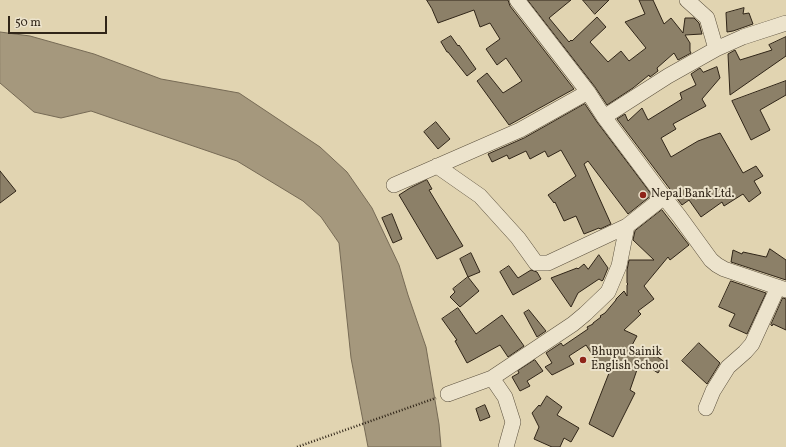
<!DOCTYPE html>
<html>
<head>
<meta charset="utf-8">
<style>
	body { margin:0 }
	#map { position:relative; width:786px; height:447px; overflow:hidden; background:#e1d4b1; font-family:Vollkorn,serif }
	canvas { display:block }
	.scale { position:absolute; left:8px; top:16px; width:99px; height:18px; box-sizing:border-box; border:2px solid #302518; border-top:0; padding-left:5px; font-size:12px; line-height:14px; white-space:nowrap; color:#302518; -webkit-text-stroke:3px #ece3cc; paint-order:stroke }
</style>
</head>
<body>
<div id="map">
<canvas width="786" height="447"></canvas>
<div class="scale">50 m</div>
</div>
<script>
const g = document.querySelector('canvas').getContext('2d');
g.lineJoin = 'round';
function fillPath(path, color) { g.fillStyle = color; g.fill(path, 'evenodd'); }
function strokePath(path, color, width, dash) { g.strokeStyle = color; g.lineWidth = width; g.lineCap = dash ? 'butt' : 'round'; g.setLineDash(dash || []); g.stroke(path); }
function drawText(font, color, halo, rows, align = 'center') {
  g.font = font + ' Vollkorn,serif'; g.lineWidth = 4; g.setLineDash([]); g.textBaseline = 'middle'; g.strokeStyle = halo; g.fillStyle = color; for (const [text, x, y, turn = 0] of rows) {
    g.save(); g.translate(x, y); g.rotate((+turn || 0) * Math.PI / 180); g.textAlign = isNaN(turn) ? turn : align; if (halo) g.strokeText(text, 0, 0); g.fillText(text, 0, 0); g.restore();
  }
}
const water = new Path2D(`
	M0,32L30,36L94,54L161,79L239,93L320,147L347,172L372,208L399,265L408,295L426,347L439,424L441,447H368L351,358L339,243L321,217L303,201L237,161L91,111L61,118L34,112L0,83Z`);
fillPath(water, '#a5987d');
strokePath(water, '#766a55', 1);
const building = new Path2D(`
	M427,0H508L510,6L574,89L509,125L477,81L487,73L503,93L522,81L506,58L497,65L486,49L500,39L490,23L480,27L474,10L438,23L432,9Z
	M528,0H571L549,18L569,42L571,40L572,41L597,17L606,27L590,42L608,62L621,51L629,61L646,48L625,22L645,14L639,0H653L664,24L671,18L683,33L685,18H694L699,23L702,34L685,35L690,43V51L691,53L678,60L674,53L657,68L658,71L650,77L649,75L633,88L607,105L595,87Z
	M583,0H609L595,14Z
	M744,8L743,14L749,13L753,24L733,31L727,32L726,13Z
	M451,36L458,46L459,45L476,69L467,76L448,52H447L441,42Z
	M786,37V56L730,95L728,54L735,50L740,60L772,50L769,45Z
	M717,67L720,78L702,99L706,106L673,124L676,129L661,138L671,157L698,141L720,133L743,173L756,166L763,176L754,181L761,193L749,202L743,194L724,206L722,202L701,217L689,200L682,205L617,119L625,114L628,121L642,108L648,120L682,99L680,93L696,85L691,74L700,68L703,72Z
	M786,81V95L760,110L770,130L751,140L732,101Z
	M585,104L597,122L652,195L628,214L588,161L584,164L611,224L600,229L599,228L584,234L576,216L564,221L555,202L554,203L548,195L576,176L561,150L548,157L545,151L530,159L526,151L509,159L507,155L492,162L488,154L524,138Z
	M436,122L450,139L438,149L424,132Z
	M0,171L16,191L0,203Z
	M427,180L432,189L429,190L463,246L437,259L399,195L410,188Z
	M662,210L689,245L670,260L668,257L644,286L654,299L638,311L641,314L624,330L637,336L630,349L654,357L656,356L665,362L658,373L640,361L630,390L635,393L613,437L589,424L611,368L598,363L586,345L569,356L574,364L552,375L545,367L552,363L546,353L561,343L563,346L588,329L587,327L593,324V323L601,317L600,316L605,313L616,300V299L624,291L627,296V285L628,284L627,283V270L629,260H654L633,240L635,231Z
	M392,214L402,239L393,243L382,218Z
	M770,249L786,260V280L731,262L733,250L742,254L743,252L766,257Z
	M471,253L480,272L468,277L460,259Z
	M599,255L608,268L603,280L602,281L599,279L578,293L571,307L551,278L577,268L578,269L584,264L588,269Z
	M509,266L518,278L531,270L537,272L541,279L513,295L500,272Z
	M468,277L479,291L460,307L450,297L455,292L453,289Z
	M731,281L766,293L747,334L729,326L735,314L719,307Z
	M783,298L786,299V330L773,324L772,326L771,325Z
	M458,308L476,334L502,315L524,346L508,357L500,345L467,363L455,341L457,340L442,319Z
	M529,310L546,331L537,337L524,313Z
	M699,343L720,363L707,384L682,361Z
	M535,360L543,371L527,381L530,386L520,391L512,377L519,373L518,371Z
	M547,396L562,407L557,415L579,428L571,442L564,438L560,447H552L534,439L539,427L532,413L539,405L540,406Z
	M485,405L490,417L480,421L476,409Z`);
fillPath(building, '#8c8068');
strokePath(building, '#302518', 1);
const minor = new Path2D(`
	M517,0L588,92L604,117L664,197L679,216L711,260L717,265L724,269L786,290
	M687,0L707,18L716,49
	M604,117L668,76L716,49L743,37L786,23
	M437,166L480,196L518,238L536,263H548L627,226L664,197
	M394,185L520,130L588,92
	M492,378L505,397L513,422L506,447
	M448,394L492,378L573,324L585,314L608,292L619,266L627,226
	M706,408L713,391L728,367L745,352L752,344L778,287`);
strokePath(minor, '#5c513e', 16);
strokePath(new Path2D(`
	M297,447L436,398`), '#302518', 2.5, [1, 2]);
strokePath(minor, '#ece3cc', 15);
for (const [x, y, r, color] of [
	[643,195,4,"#8f2418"],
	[583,360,4,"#8f2418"]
]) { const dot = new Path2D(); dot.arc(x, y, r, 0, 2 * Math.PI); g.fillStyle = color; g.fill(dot); strokePath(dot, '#ece3cc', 1.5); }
drawText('12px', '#302518', '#ece3cc', [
	["Nepal Bank Ltd.",651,195],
	["Bhupu Sainik",591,353],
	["English School",591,367]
], 'left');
</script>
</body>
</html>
